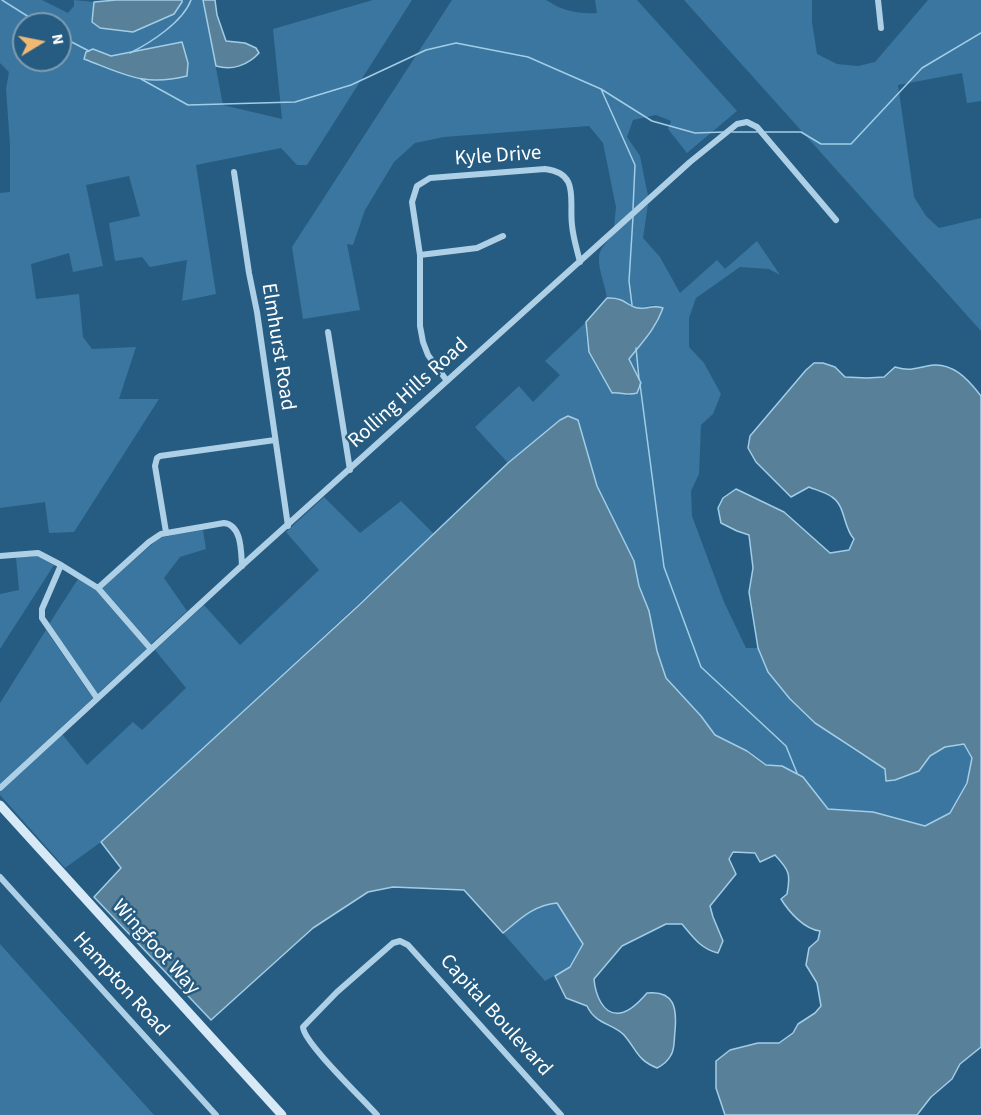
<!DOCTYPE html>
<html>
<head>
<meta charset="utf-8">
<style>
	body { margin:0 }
	#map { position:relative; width:981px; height:1115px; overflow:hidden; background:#265c81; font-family:"Source Sans 3",sans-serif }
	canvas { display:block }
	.north { position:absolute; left:12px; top:12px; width:60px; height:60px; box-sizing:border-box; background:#265c81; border:2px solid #7d9db3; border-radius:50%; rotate:80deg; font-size:16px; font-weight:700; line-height:24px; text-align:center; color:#fff }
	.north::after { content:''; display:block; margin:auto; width:21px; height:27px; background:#f0b872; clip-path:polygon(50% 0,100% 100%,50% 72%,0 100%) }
</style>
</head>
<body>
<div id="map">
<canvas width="981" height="1115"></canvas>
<div class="north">N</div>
</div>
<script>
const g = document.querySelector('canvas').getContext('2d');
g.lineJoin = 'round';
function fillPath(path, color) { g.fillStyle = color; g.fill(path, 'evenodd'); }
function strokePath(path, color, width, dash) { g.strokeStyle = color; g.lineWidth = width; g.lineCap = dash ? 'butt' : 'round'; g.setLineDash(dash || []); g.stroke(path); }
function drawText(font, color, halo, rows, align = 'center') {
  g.font = font + ' "Source Sans 3",sans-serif'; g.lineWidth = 5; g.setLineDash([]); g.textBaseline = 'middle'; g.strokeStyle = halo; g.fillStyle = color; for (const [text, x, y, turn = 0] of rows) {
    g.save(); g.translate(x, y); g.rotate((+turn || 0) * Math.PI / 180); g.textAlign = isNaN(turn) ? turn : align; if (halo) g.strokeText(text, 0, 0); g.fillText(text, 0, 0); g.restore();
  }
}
fillPath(new Path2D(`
	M0,0H42L68,13L74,6V0L94,2L92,22L100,28L133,32L174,14L182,3V0H203L223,105L282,119L273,29L373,0H412L307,165H297L281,148L196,165L216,294L182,301L187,260L150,267L142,257L115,261L109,223L140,216L129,176L86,185L103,266L73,272L69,253L31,264L36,299L79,294L83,337L92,349L136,347L119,399H159L74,532L49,533L45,502L0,508V193L10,192V145L6,89L9,72L0,63ZM24,24H60V60H24ZM182,42L142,80L93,49L111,56Z
	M452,0H546C563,11 577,14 597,13L595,0H637L737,111L687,153L668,129L671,121L656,115L633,120L627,137L640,156L648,196L614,227L616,207L603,143L589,126L444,137L415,143L394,162L365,210L353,245L347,244L360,310L303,319L292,247Z
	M684,0H812V22L817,54L837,64L858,66L875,62L928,0H981V101L967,103L962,73L898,85L914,197L926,216L939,228L981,218V331Z
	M648,204L643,238L660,257L680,293L717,260L725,269L757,241L780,275L769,269L740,267L696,298L689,318V347L704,363L721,394L713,414L701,425L699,474L691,491L692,516L724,602L746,648H758C761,657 765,666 770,674C799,715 842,744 885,769L887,781L919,771L930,756L945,747L964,744L972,758L967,782L950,813L925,826L873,812L828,809L782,766L766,765L747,750L715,735L701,716L666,678L657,651L649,611L639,586L634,561L597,486L578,420H560L508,463L475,427L519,386L533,402L560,375L545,361L586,322C585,359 597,363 612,393L618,392L629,396L636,372L629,359L638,348L654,305L639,308L618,298H607C605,284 598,270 599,256C600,242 637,214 648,204Z
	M324,497L360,533L401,501L434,534L101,842L65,868L0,795V792L62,734L87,765L133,722L142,730L186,688L155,650L204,605L240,645L319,570L286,532Z
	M203,530L206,549L180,557L164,578L187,611L151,644L102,588L157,540L163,537Z
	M37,556L54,565L0,649V594L19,590L16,557Z
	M78,579L96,590L147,649L97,694L49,624Z
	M46,630L93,698L0,784V703Z
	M557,903L583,944L571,967L545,981L503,933L517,921L543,904Z
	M0,944L154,1115H0Z`), '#3a769f');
const water = new Path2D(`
	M116,0H182V2L174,14L133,32L100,28L92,22L94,2Z
	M203,0H215L217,15L226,41L245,43L256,48L259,53C248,65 232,71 216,66Z
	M182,42L188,63L187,76C143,87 124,74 84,59L86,52L93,49L111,56Z
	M607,298C626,297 627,307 639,308C648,310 650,304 663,308C655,330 643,341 629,359L641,383L637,393C628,396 621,392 612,393L589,352L586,322Z
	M814,363H823L835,367L845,377L867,378L884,377L895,367C910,371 912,369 927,366C951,360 968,379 981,396V1047L960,1064L952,1079L931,1097L917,1115H725L716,1088V1061L730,1050L758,1043H779L793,1033L798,1024L815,1013L821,1006L817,983L806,965L809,948L818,940L820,931C804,929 789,912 781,899L787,894C791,874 789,870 775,855L760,862L755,853L733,852L729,859L736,874L710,906L713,917L723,941L718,953C701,949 693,937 682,924H666L622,946L594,979C595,992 602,1016 620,1013C630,1012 641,1000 647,993C675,990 677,1009 675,1031C674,1039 675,1049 671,1055C668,1061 663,1065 657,1068C637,1060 637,1050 624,1035C612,1023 596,1025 587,1006L566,998L555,976L570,967L583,944L557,903C534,905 520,919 503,933L464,890L393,887L368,892L313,928L211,1020L94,897L121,868L101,842L358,606L508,463L560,420L568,416L578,420L597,486L634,561L639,586L649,611L657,651L666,678L701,716L715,735L747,751L766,765L782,766L803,777L828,809L873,812L925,826L950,813L967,783L972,758L964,744L945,747L930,756L919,771L895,780L886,781L885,769L815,723L790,699L768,672L758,648L749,592L753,568L749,535L737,531L721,523L718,508L723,498L736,489L784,512L830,553L849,550L854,539C843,528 846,506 832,497C825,492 816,490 809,487L791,497L756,462L748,448L750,436L806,370Z`);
fillPath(water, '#598099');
strokePath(water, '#a2cde7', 1.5);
strokePath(new Path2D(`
	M2,0L40,24
	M60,36L89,51
	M130,53C150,43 183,22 191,0
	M141,79L188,105L295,102L351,85L426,50L456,43L528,57L601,89L635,165L633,209
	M601,89L652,121L695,133L724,132
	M732,132H757
	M765,132H801L821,144H851L922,68L981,33
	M632,305L629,281L633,217
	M636,348L639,379
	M640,384L664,567L701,667L786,746L797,773`), '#a2cde7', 1.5);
strokePath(new Path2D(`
	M878,0L881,28
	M234,172L249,273L257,312L288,526
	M420,255L477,248L503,236
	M328,332L350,470
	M447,381L428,355L423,342L420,326V255L412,202L417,186L430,178L545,169C580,173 569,200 572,225C573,237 577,250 580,262
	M166,532L155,466L157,458L160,456L275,440
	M0,556L38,553L61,565L98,588L151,649
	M61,565L42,609V618L97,698
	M98,588L149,542L161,534L224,523C242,525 241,552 242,566
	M0,788L236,571L690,162L737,124L747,122L757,127L836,220
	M0,877L216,1115
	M377,1115C364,1100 303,1042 303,1027L337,992L393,943L400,941L408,945L561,1115`), '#add0e7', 6);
strokePath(new Path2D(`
	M0,805L282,1115`), '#d7e9f6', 9);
drawText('21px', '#fff', '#265c81', [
	["Kyle Drive",498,157,-4],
	["Elmhurst Road",277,347,81],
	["Rolling Hills Road",409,394,-42],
	["Wingfoot Way",155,948,48],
	["Hampton Road",120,985,48],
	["Capital Boulevard",495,1016,48]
]);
</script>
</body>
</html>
